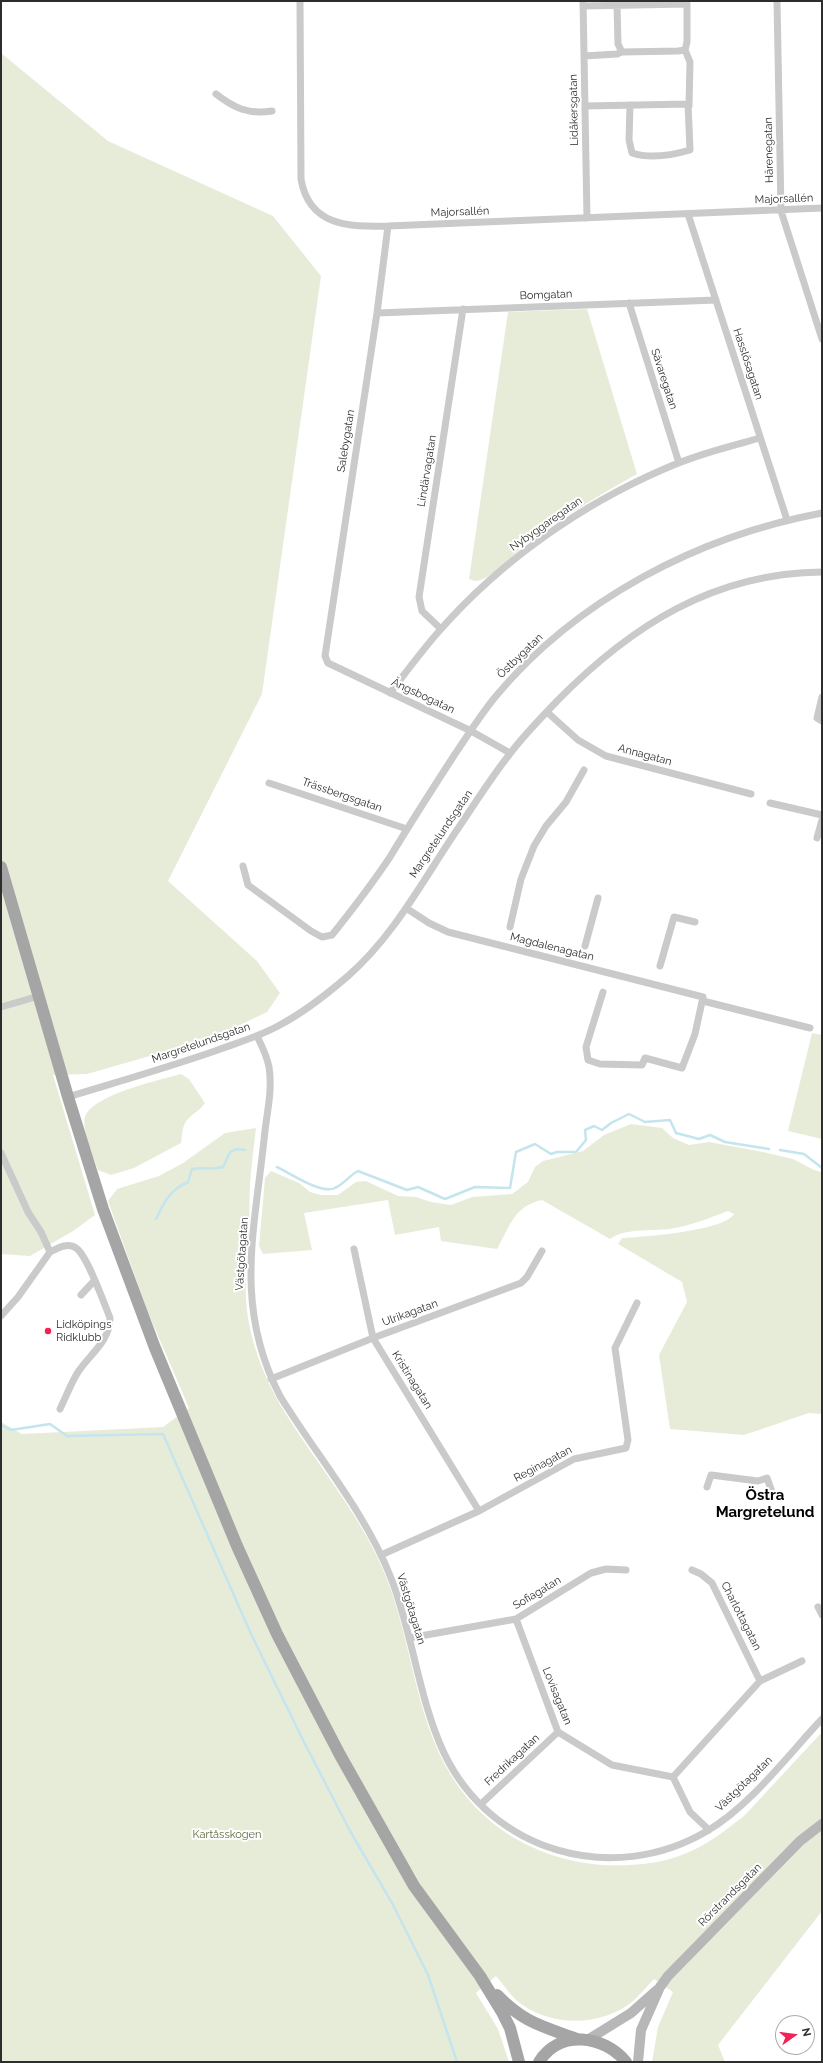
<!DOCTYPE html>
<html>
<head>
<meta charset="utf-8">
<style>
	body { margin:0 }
	#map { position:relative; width:823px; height:2063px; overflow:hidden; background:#fff; font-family:Raleway,sans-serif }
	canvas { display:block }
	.frame { position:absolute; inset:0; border:2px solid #2d2d2d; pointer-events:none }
	.north { position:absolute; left:775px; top:2015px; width:40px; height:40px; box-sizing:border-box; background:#fff; border:1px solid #ababab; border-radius:50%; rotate:76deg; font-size:11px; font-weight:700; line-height:16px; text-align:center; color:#2d2d2d }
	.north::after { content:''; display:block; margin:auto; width:14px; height:18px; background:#f22257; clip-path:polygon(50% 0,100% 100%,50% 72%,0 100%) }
</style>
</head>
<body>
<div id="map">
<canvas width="823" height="2063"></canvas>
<div class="frame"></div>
<div class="north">N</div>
</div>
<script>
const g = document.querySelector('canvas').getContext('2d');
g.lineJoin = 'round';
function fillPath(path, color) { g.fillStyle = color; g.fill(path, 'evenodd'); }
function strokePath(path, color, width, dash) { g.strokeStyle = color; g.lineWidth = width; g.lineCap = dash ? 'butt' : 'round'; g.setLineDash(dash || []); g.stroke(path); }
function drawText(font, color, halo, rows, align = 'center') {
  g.font = font + ' Raleway,sans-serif'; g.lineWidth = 4; g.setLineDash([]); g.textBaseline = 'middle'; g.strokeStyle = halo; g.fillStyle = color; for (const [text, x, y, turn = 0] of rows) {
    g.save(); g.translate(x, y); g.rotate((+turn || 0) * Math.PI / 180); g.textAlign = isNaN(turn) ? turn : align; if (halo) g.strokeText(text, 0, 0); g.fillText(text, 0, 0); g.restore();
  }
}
fillPath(new Path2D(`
	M1,53L108,141L273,216L321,276L262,694L168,881L257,961L280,993L267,1012L213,1038L87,1074L53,1075L95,1215L73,1231L30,1256L1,1254Z
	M587,309L637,474C599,495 563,517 528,543C515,552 496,574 483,579C477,582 474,581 469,579L508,312Z
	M812,1033L822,1035V1139L788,1131Z
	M181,1074L189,1079L205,1103C199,1111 195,1112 189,1118C182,1124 182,1135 181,1143L134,1168L111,1175L98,1170C94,1158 81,1128 85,1117C92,1095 159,1080 181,1074Z
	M631,1124L662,1128L673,1138L689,1145L709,1142L763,1152L793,1159L814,1170L822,1172V1414L809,1413L744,1435L670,1429L659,1355L687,1302L682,1282L618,1244L622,1238C643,1237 724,1231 734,1214L728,1211C710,1218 694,1224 675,1228C655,1232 626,1227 610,1239L542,1200C514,1206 510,1226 497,1249L441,1241L439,1227L395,1235L388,1200L304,1213L312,1250L263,1254L259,1246L265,1178L271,1171L299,1183L310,1192L321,1195H338L356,1182L366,1181L398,1196L416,1197L431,1202L451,1205L472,1197L512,1194L528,1182L535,1167L543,1161L583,1151L604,1135Z
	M256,1128C254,1147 251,1166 250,1185C249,1201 250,1216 249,1232C247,1254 245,1277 246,1299C248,1338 264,1378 284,1411C318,1466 363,1518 387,1579C409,1636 414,1698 439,1753C470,1820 529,1859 602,1865C628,1866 654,1865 679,1856C703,1848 725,1831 745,1815L822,1732V1911L718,2045L725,2062H652L658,2027L673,1992L654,1979C647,1986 640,1995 633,2001C601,2028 547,2027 516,2000C509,1993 503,1984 496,1976L476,1993L498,2029L509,2062H1V1422L22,1434L163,1427L189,1408L147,1310L108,1201L117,1189L159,1176L183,1163L225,1133Z`), '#e7ecd9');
strokePath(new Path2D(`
	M780,1150L804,1154L822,1168
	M277,1167C290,1173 322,1195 335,1188C344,1184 350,1175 358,1171L407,1190L418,1187L445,1199L475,1187L510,1188L516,1152L535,1144L551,1154L557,1152H576L586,1140L585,1130L594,1126L602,1130L611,1123L629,1114L645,1122L670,1120L676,1133L699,1139L710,1135L725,1142L769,1149
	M156,1219C164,1202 170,1190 188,1182L192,1169C204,1167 212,1170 223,1167L230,1152L237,1149L245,1150
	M1,1425L11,1430L50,1424L67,1436L163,1434L251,1634L303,1740L350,1831L392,1903L428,1975L457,2062`), '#c4e5ee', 2.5);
strokePath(new Path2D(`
	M300,1L301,179C309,226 348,227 388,226L822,208
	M583,1L587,218
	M777,1L781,211L822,339
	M583,6L687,4V42L685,50L678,51L622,52L618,44L617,5
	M685,50L690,62L689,106
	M584,56L617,54L622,52
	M216,94C234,108 249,115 272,111
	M585,106L688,104L690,150C673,155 650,159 632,153L629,140L630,105
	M688,214L787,520
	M388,226L377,313L325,656L328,663L471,731L510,753
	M629,303L679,463
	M377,313L716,300
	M441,629L422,611L419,597L463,309
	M390,693C407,671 423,649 441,629C502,560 581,505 664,469C695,455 728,447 760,438
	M822,697L817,718L822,721
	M547,712L578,740L606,756L751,794
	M269,783L407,829
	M770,803L822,815
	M817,838L822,820
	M243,866L248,885L311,931L322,937L332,935C352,910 372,884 390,857C411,822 433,788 455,754C468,735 481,714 496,696C577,599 699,536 822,513
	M406,908L429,923L448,932L703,997L695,1034L682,1068L645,1058L642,1065L600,1064L588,1060L586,1047L603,992
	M510,927L521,879L534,846L546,826L566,802L584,770
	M585,946L598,898
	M660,966L674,917L695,922
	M703,1001L810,1028
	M1,1007L39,996
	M257,1036C262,1046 267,1056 269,1067C273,1091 266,1116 264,1140C254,1233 234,1307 280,1396C316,1455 366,1513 391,1578C413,1634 418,1697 444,1753C491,1852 613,1887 707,1831C750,1806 788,1755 822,1719
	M68,1097C117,1082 166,1068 215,1051C236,1043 258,1037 278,1026C303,1013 326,995 348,976C394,936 423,880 457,830C474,805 490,779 509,755C523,736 541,718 557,701C631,626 713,573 822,572
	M1,1153L28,1212L41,1232L50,1252L18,1297L1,1316
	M354,1249L373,1338L479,1511
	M50,1252C58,1248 68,1242 76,1248C87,1255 104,1303 110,1318C110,1341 90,1354 78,1372C71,1383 66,1397 60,1409
	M81,1295L94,1281
	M271,1379L373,1338L521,1283L527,1277L542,1251
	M707,1487L711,1475L758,1481L767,1478L772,1492
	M381,1555L479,1511L574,1459L626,1448L628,1440L615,1348L637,1303
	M692,1570L701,1574L712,1583L760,1681
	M818,1607L822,1615
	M516,1619L558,1732L612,1765L673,1777L760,1681L802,1661
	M409,1638L516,1619L591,1573L606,1569L626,1570
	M673,1777L690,1812L709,1830
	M481,1804L558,1732`), '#cacaca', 7);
strokePath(new Path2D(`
	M589,2039L631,2013L657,1990
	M638,2062L641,2030L660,1987L668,1976L800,1841L822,1824`), '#b7b7b7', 10);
strokePath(new Path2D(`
	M1,867L68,1097L103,1209L155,1348L237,1546L277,1634L340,1755L414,1886L480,1976L502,2012L510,2028L519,2062
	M497,1995C524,2023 542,2026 577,2039
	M539,2062C559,2029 604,2035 626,2062`), '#a5a5a5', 12);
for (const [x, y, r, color] of [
	[48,1331,4,"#f22257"]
]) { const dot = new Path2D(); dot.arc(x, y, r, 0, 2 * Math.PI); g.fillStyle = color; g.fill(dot); strokePath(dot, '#fff', 1.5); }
drawText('11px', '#2d2d2d', '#fff', [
	["Lidåkersgatan",574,110,-91],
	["Härenegatan",769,150,-91],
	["Majorsallén",784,199,-2],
	["Majorsallén",460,212,-2],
	["Bomgatan",546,295,-2],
	["Hasslösagatan",748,364,72],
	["Sävaregatan",664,379,72],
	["Salebygatan",346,441,-81],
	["Lindärvagatan",427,471,-81],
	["Nybyggaregatan",546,524,-35],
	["Östbygatan",520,656,-44],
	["Ängsbogatan",423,696,25],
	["Annagatan",645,755,15],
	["Trässbergsgatan",342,795,19],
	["Margretelundsgatan",441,834,-56],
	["Magdalenagatan",552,947,14],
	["Margretelundsgatan",201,1043,-19],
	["Västgötagatan",242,1254,-86],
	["Ulrikagatan",410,1313,-20],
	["Kristinagatan",412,1380,58],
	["Reginagatan",543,1464,-28],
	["Sofiagatan",537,1593,-31],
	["Västgötagatan",411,1609,73],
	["Charlottagatan",741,1616,63],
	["Lovisagatan",557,1696,68],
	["Fredrikagatan",512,1760,-43],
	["Västgötagatan",744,1784,-44],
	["Rörstrandsgatan",730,1895,-45]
]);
drawText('11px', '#2d2d2d', '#fff', [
	["Lidköpings",56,1325],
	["Ridklubb",56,1338]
], 'left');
drawText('11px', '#5a6c38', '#fff', [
	["Kartåsskogen",227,1835]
]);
drawText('bold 15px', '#000', '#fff', [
	["Östra",765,1495],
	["Margretelund",765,1512]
]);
</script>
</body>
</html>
